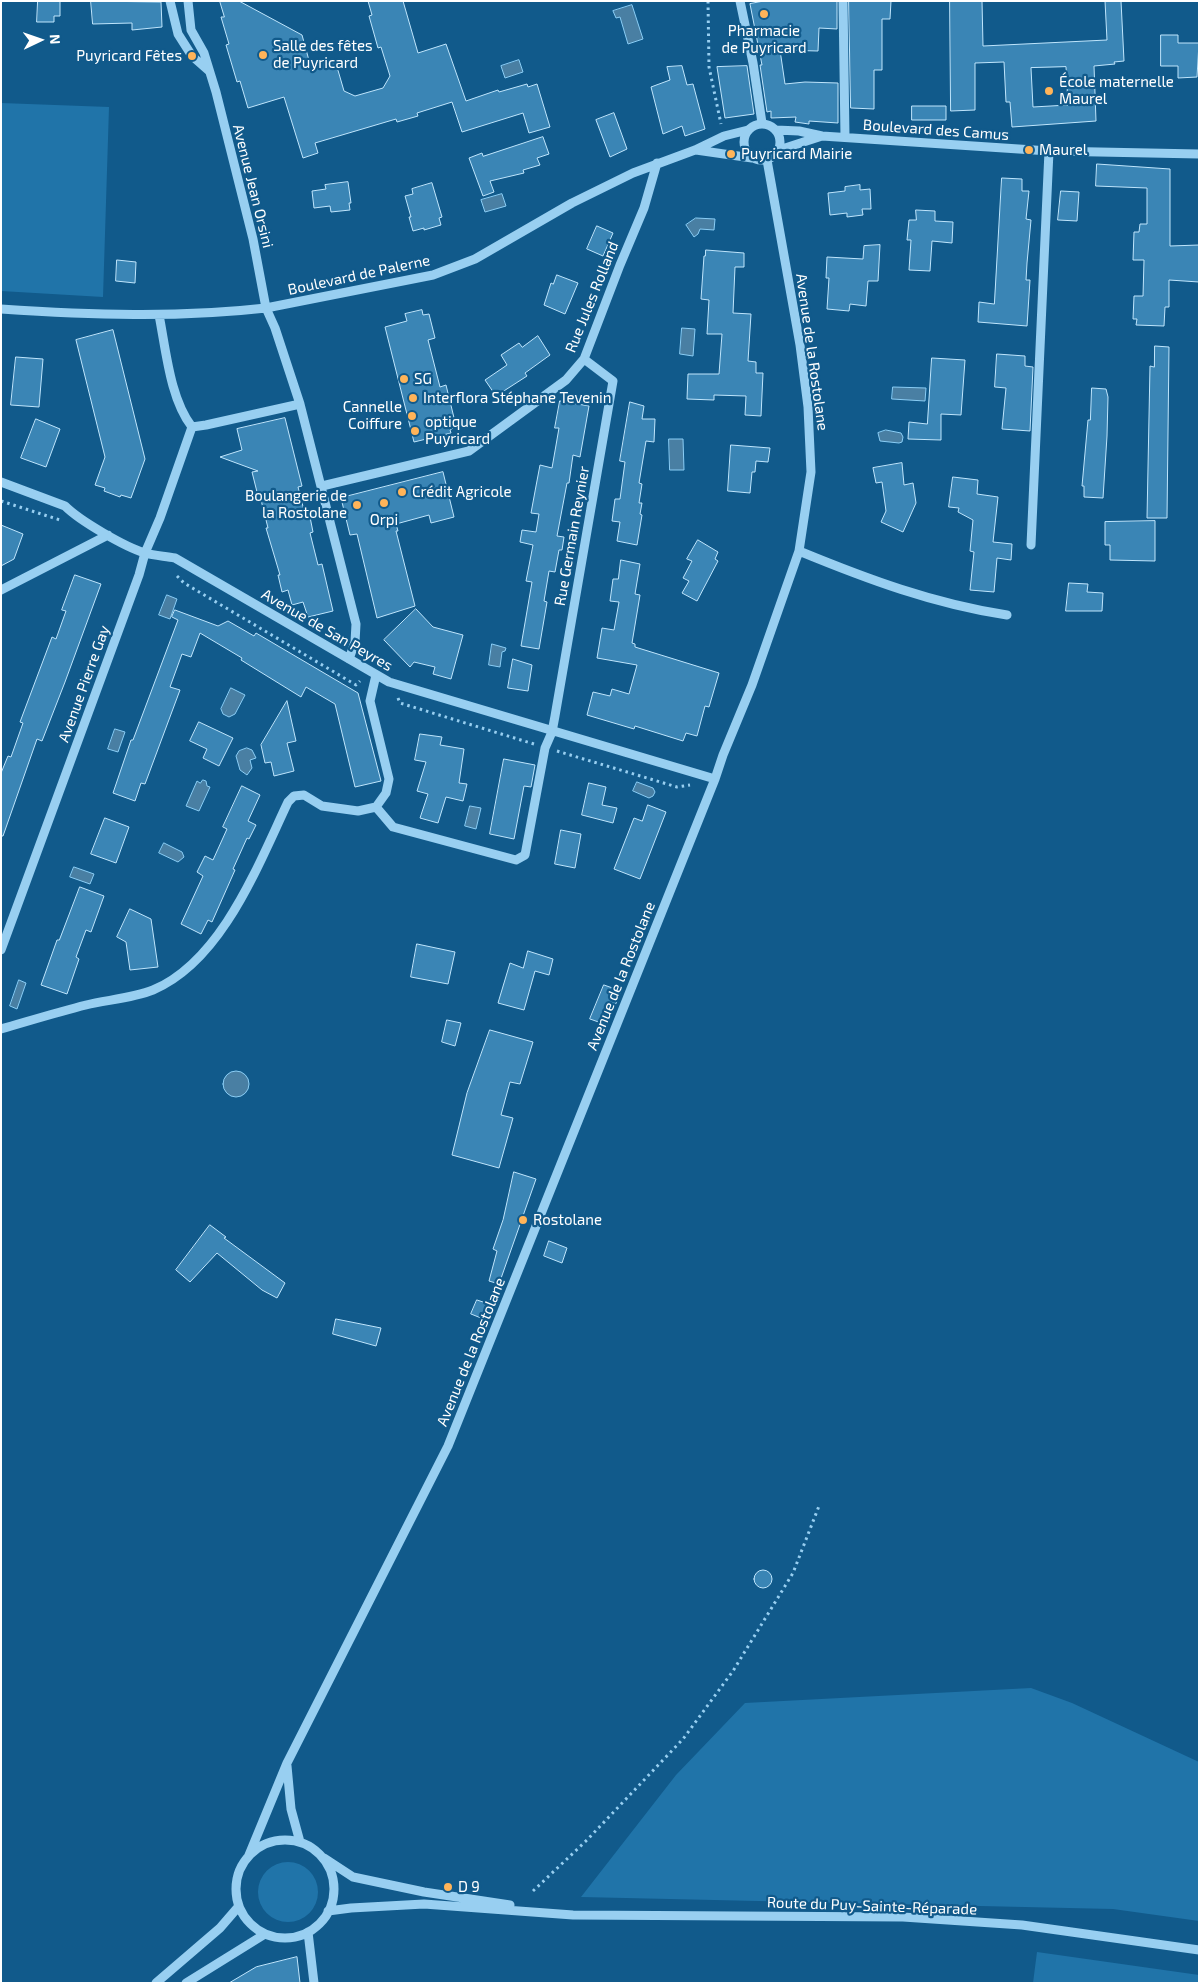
<!DOCTYPE html>
<html>
<head>
<meta charset="utf-8">
<style>
	body { margin:0 }
	#map { position:relative; width:1200px; height:1984px; overflow:hidden; background:#115a8b; font-family:"Exo 2",sans-serif }
	canvas { display:block }
	.frame { position:absolute; inset:0; border:2px solid #fff; pointer-events:none }
	.north { position:absolute; left:15px; top:15px; width:50px; height:50px; -webkit-text-stroke:4px #115a8b; paint-order:stroke; rotate:87deg; font-size:14px; font-weight:700; line-height:20px; text-align:center; color:#fff }
	.north::after { content:''; display:block; margin:auto; width:18px; height:22px; background:#fff; clip-path:polygon(50% 0,100% 100%,50% 72%,0 100%) }
</style>
</head>
<body>
<div id="map">
<canvas width="1200" height="1984"></canvas>
<div class="frame"></div>
<div class="north">N</div>
</div>
<script>
const g = document.querySelector('canvas').getContext('2d');
g.lineJoin = 'round';
function fillPath(path, color) { g.fillStyle = color; g.fill(path, 'evenodd'); }
function strokePath(path, color, width, dash) { g.strokeStyle = color; g.lineWidth = width; g.lineCap = dash ? 'butt' : 'round'; g.setLineDash(dash || []); g.stroke(path); }
function drawText(font, color, halo, rows, align = 'center') {
  g.font = font + ' "Exo 2",sans-serif'; g.lineWidth = 4.5; g.setLineDash([]); g.textBaseline = 'middle'; g.strokeStyle = halo; g.fillStyle = color; for (const [text, x, y, turn = 0] of rows) {
    g.save(); g.translate(x, y); g.rotate((+turn || 0) * Math.PI / 180); g.textAlign = isNaN(turn) ? turn : align; if (halo) g.strokeText(text, 0, 0); g.fillText(text, 0, 0); g.restore();
  }
}
fillPath(new Path2D(`
	M1,103L109,107L103,297L1,291Z
	M1031,1688L1072,1703L1199,1762V1921L1113,1909L581,1897L676,1775L745,1703Z
	M258 1892a30 30 0 1 1 60 0a30 30 0 1 1-60 0Z
	M1037,1952L1199,1975V1983H1033Z`), '#2074a9');
const water = new Path2D(`
	M632,5L643,39L628,44L620,17L616,18L613,11Z
	M519,60L523,72L505,78L501,66Z
	M502,194L506,206L485,212L481,200Z
	M696,218L715,219L714,230L700,229L698,234L694,237L686,225Z
	M682,328L695,329L693,356L680,354Z
	M893,387L926,388L925,401L892,399Z
	M886,430L901,433L903,437L902,442L899,443L880,441L878,433Z
	M669,439H683L684,470H670Z
	M167,595L177,599L170,619L159,615Z
	M492,644L506,648L505,651L502,652L500,667L489,665Z
	M231,688L245,695L235,714L229,717L223,714L221,709Z
	M115,729L125,732L118,752L108,749Z
	M247,748L252,750L256,758L250,760L252,768L247,775L240,770L236,756L239,751Z
	M203,780L206,781L207,786L210,787L199,811L186,806L197,781L200,783Z
	M637,782L653,788L655,792L653,796L649,798L633,791Z
	M470,806L481,808L476,829L465,826Z
	M164,843L182,852L184,857L178,862L159,853Z
	M74,867L94,874L90,884L70,877Z
	M19,980L26,983L17,1009L10,1006Z
	M223 1084a13 13 0 1 1 26 0a13 13 0 1 1-26 0Z`);
fillPath(water, '#497fa3');
strokePath(water, '#8acdf5', 1);
const building = new Path2D(`
	M38,1H60V16H54V22H37Z
	M91,1L161,2L162,27L132,30V23L93,24Z
	M220,1H239L302,35L310,64L328,59L329,62L335,60L344,91L355,96L383,88L390,76L381,47L378,48L369,16L372,15L368,1H403L418,53L446,44L466,101L498,90L499,92L527,84L528,87L537,84L550,127L529,133L523,113L462,132L452,102L417,113L418,116L397,122L396,119L315,143L318,153L303,158L284,97L248,108L240,81L237,82L226,45L229,44L221,17H224Z
	M764,1H837V29L819,28L818,51L780,50L785,84L805,82L838,83V123L809,121V124L795,122L796,117L771,118V111L767,112L760,65H762L750,4Z
	M849,1H891L890,19H882V70H874V109L851,108Z
	M950,1H982L983,46L1107,40L1105,1H1121L1124,61L1114,62L1115,64L1094,66L1096,121L1012,127L1010,102H1006L1004,62L975,63V110L951,111ZM1066,67L1068,105L1033,107L1031,68Z
	M1161,35H1178V43H1199L1197,77L1178,78V66H1161Z
	M682,66L687,85L693,84L705,129L685,136L682,126L663,134L651,87L670,80L667,67Z
	M747,66L754,114L725,118L717,67Z
	M912,106H946V120H912Z
	M614,113L627,149L610,157L596,120Z
	M543,137L549,154L537,158L540,165L523,170L524,173L490,181L494,192L483,196L469,158L482,153L483,156Z
	M1097,164L1170,169V246L1199,245V282L1169,280V307H1165L1164,326L1136,325L1137,319H1133L1134,296H1143L1144,260H1133L1134,232H1139L1140,224H1147V188L1096,186Z
	M1002,178L1022,179V191H1029L1026,219L1031,220L1027,263L1026,280H1030L1027,326L978,322L979,302L994,304Z
	M348,182L351,203H349L350,210L331,212L330,206L314,208L312,191L326,189L325,185Z
	M432,183L442,217L439,218L441,225L424,230V228L413,231L409,217H411L405,196L413,194L412,189Z
	M860,185V190L870,189L871,209H862L863,215L847,217V213L830,215L828,193L845,191V187Z
	M1061,191L1079,192L1077,221L1058,220Z
	M916,210L935,211V221L953,222L952,243L932,241L930,271L909,270L911,240H907L909,220H916Z
	M597,226L613,233L603,256L587,249Z
	M880,245L878,281H868L866,306L850,304L849,311L827,309L829,278H826L827,257L863,259L864,246Z
	M706,250L744,253V267H735L733,313L751,314L748,361L756,362V373H763L761,416L745,415L746,396L714,395V400L687,399L688,374H719L722,334H707L709,300L701,299L704,256H705Z
	M117,260L136,262L135,283L116,281Z
	M557,275L578,283L565,314L544,305L551,283L553,284Z
	M422,310L423,315L429,314L435,338L428,340L440,387L446,385L456,426L450,430L451,433L414,442L385,327L407,321L405,314Z
	M113,330L145,459L131,498L121,495L120,497L104,491L105,488L95,485L105,457L76,340Z
	M538,336L550,355L525,373L527,376L496,396L485,380L507,365L501,355L519,343L522,347Z
	M1155,346L1169,347L1167,518H1147L1150,366L1154,367Z
	M997,354L1025,356V366L1033,367L1030,431L1002,429L1006,388L995,387Z
	M16,357L43,359L39,407L11,405Z
	M932,358L965,360L961,415L941,414V440L908,439L909,422L927,424Z
	M1092,388L1106,389L1108,397L1107,436L1103,498L1084,497V486H1082L1088,420H1090Z
	M560,401L589,406L580,457L573,455L569,483H567L557,536L564,537L562,550H559L555,572L549,571L544,601L547,602L539,649L521,646L532,582L526,581L533,545L520,542L522,530L536,532L539,514L531,513L536,486L540,465L552,468L559,428H555Z
	M630,402L644,406L642,419H655L654,442L646,441L639,483L642,484L639,503H642L640,514L642,515L637,545L617,541L620,522L612,521L615,499H620L625,462L620,461Z
	M285,418L302,486L298,487L306,518L310,517L313,532L310,533L318,565L322,564L333,611L308,617L303,602L292,605L288,590L282,592L278,575H280L266,528H268L260,496H258L252,472L258,471L220,457L242,450L237,429Z
	M36,419L60,429L46,467L21,458Z
	M731,445L770,448L768,462L756,461L755,472H752L750,493L728,491Z
	M902,463L904,485L913,483L916,503L903,532L881,522L886,511L882,482L876,483L873,468Z
	M443,472L454,517L431,523L429,515L396,524L398,531H396L415,606L377,618L357,534L350,535L341,498Z
	M953,477L978,480L977,494L998,497L993,542L1012,544L1011,560L997,558L994,592L970,590L974,552L970,551L973,520L958,512L959,508L949,507Z
	M1155,521V561L1110,560V545H1105V522Z
	M1,525L23,534L14,559L1,566Z
	M698,540L718,552L715,559L718,561L697,601L682,593L689,581L683,578L692,561L687,559Z
	M621,560L640,564L635,594L640,595L632,643L635,644V647L719,673L709,707L705,706L697,736L686,733L683,741L635,726L634,729L587,715L593,692L610,696L612,689L629,694L637,665L597,658L602,628L614,630L619,602L610,601L613,579H618Z
	M75,575L101,584L65,682L42,741L37,739L3,836H1V773L8,756L11,757L23,723L20,722L52,637L56,639L66,611L62,610Z
	M1069,583L1088,584L1087,592L1103,593L1102,611H1066Z
	M416,609L433,627L463,635L451,679L433,674L435,667L414,662L410,667L384,640Z
	M175,610L218,626L228,621L254,636L256,633L358,693L381,781L355,787L335,704L306,687L301,697L241,660L242,658L200,633L191,657L182,654L170,687L180,690L145,784L141,783L135,801L113,793L131,740H133L178,620L172,617Z
	M513,659L532,665L528,691L508,688Z
	M287,701L296,741L287,743L294,771L274,776L271,762L265,763L261,745Z
	M199,722L233,738L219,766L203,758L207,749L190,741Z
	M420,734L442,737L440,745L464,749L459,783L467,784L463,801L446,797L438,823L420,818L428,794L417,791L426,762L415,760Z
	M504,759L535,765L531,787L524,786L514,839L490,834Z
	M589,783L606,787L602,805L617,808L613,823L582,815Z
	M242,786L260,795L248,821L256,825L249,839L247,838L233,869L235,870L212,922L208,920L201,934L181,924L203,876L197,872L205,856L213,860L227,829L223,827Z
	M648,805L666,812L640,879L614,869L634,818L642,821Z
	M105,818L129,827L116,863L91,854Z
	M561,830L581,834L575,868L555,864Z
	M80,887L104,896L91,932L86,930L76,957L79,959L67,994L41,985L57,940H59Z
	M130,909L151,919L158,967L130,970L126,942L117,937Z
	M417,944L455,952L448,984L411,977Z
	M528,951L553,959L549,975L535,971L524,1010L498,1003L510,963L523,968Z
	M604,985L621,991L607,1025L590,1019Z
	M447,1020L461,1023L455,1046L442,1042Z
	M490,1030L533,1042L520,1084L510,1082L501,1115L513,1118L499,1168L452,1155L467,1093Z
	M514,1172L536,1179L499,1284L489,1281L497,1251L493,1249L503,1220Z
	M210,1225L226,1237L224,1238L285,1283L277,1298L262,1290L217,1253L190,1282L176,1270Z
	M549,1241L567,1248L562,1263L544,1256Z
	M477,1300L492,1305L486,1320L471,1314Z
	M336,1319L381,1328L376,1346L333,1334Z
	M754 1579a9 9 0 1 1 18 0a9 9 0 1 1-18 0Z
	M297,1957L300,1983H229L256,1967Z`);
fillPath(building, '#3a85b5');
strokePath(building, '#bfe5fc', 1);
strokePath(new Path2D(`
	M708,1L709,67L721,124
	M1,501L60,520
	M177,576L184,583L356,685L360,681
	M398,698L400,703L534,744
	M557,751L677,787L690,785
	M533,1891L587,1840L683,1739L733,1671L793,1573L819,1506`), '#98cff1', 3, [2.5, 4]);
strokePath(new Path2D(`
	M170,1L178,34L192,56L209,71
	M188,1L191,30L204,53L216,92L253,239L266,308L275,328L300,404L356,624L355,642L349,659
	M740,1L753,63L762,123
	M843,1L845,137
	M744 142a18 18 0 1 1 36 0a18 18 0 1 1-36 0Z
	M776,130L799,131L822,136L1049,151L1199,154
	M696,150L752,158
	M779,150L822,136
	M1,309C89,315 179,318 266,308L433,275L475,259L572,203L633,173L695,150L724,136L748,130
	M159,315C166,350 170,399 192,427
	M192,427L206,425L300,404
	M1,482L65,506C80,521 125,547 145,553C155,556 166,556 175,558L389,682L715,779
	M322,486L469,451L566,380L584,359L620,265L644,208L657,163
	M1031,545L1049,151
	M799,551C867,579 934,604 1007,615
	M1,590L108,535
	M376,807L393,827L516,860L525,855L545,748L552,732L555,716L613,381L584,359
	M1,950L139,575L145,553L160,518L192,427
	M1,1029C29,1021 58,1012 86,1005C107,1000 133,998 153,990C222,961 258,865 288,802L294,796L304,795L322,806L358,811L376,807L386,793L389,779L370,701L376,675
	M287,1766L291,1809L300,1842
	M236 1889a49 49 0 1 1 98 0a49 49 0 1 1-98 0Z
	M249,1855L287,1763L448,1446L715,779L723,755L752,685L799,551L811,472L808,407L800,345L767,160
	M324,1858L353,1877L424,1892L510,1905
	M328,1911L351,1908L424,1904L573,1915L903,1917L1022,1925L1199,1950
	M308,1932L314,1983
	M156,1983L220,1928L239,1906
	M186,1983L265,1934`), '#98cff1', 9);
for (const [x, y, r, color] of [
	[764,14,5,"#ffb459"],
	[263,55,5,"#ffb459"],
	[192,56,5,"#ffb459"],
	[1049,91,5,"#ffb459"],
	[1029,150,5,"#ffb459"],
	[731,154,5,"#ffb459"],
	[404,379,5,"#ffb459"],
	[413,398,5,"#ffb459"],
	[412,416,5,"#ffb459"],
	[415,431,5,"#ffb459"],
	[402,492,5,"#ffb459"],
	[384,503,5,"#ffb459"],
	[357,505,5,"#ffb459"],
	[523,1220,5,"#ffb459"],
	[448,1887,5,"#ffb459"]
]) { const dot = new Path2D(); dot.arc(x, y, r, 0, 2 * Math.PI); g.fillStyle = color; g.fill(dot); strokePath(dot, '#115a8b', 2); }
drawText('15px', '#fff', '#115a8b', [
	["Pharmacie",764,31,"center"],
	["de Puyricard",764,48,"center"],
	["Salle des fêtes",273,46],
	["de Puyricard",273,63],
	["Puyricard Fêtes",182,56,"right"],
	["École maternelle",1059,82],
	["Maurel",1059,99],
	["Maurel",1039,150],
	["Puyricard Mairie",741,154],
	["SG",414,379],
	["Interflora Stéphane Tevenin",423,398],
	["Cannelle",402,407,"right"],
	["Coiffure",402,424,"right"],
	["optique",425,422],
	["Puyricard",425,439],
	["Crédit Agricole",412,492],
	["Boulangerie de",347,496,"right"],
	["la Rostolane",347,513,"right"],
	["Orpi",384,520,"center"],
	["Rostolane",533,1220],
	["D 9",458,1887]
], 'left');
drawText('15px', '#fff', '#115a8b', [
	["Boulevard des Camus",936,130,4],
	["Avenue Jean Orsini",253,186,76],
	["Boulevard de Palerne",359,275,-12],
	["Rue Jules Rolland",592,297,-68],
	["Avenue de la Rostolane",812,352,82],
	["Rue Germain Reynier",572,536,-80],
	["Avenue de San Peyres",327,630,30],
	["Avenue Pierre Gay",84,684,-70],
	["Avenue de la Rostolane",621,976,-68],
	["Avenue de la Rostolane",471,1352,-68],
	["Route du Puy-Sainte-Réparade",872,1906,2]
]);
</script>
</body>
</html>
